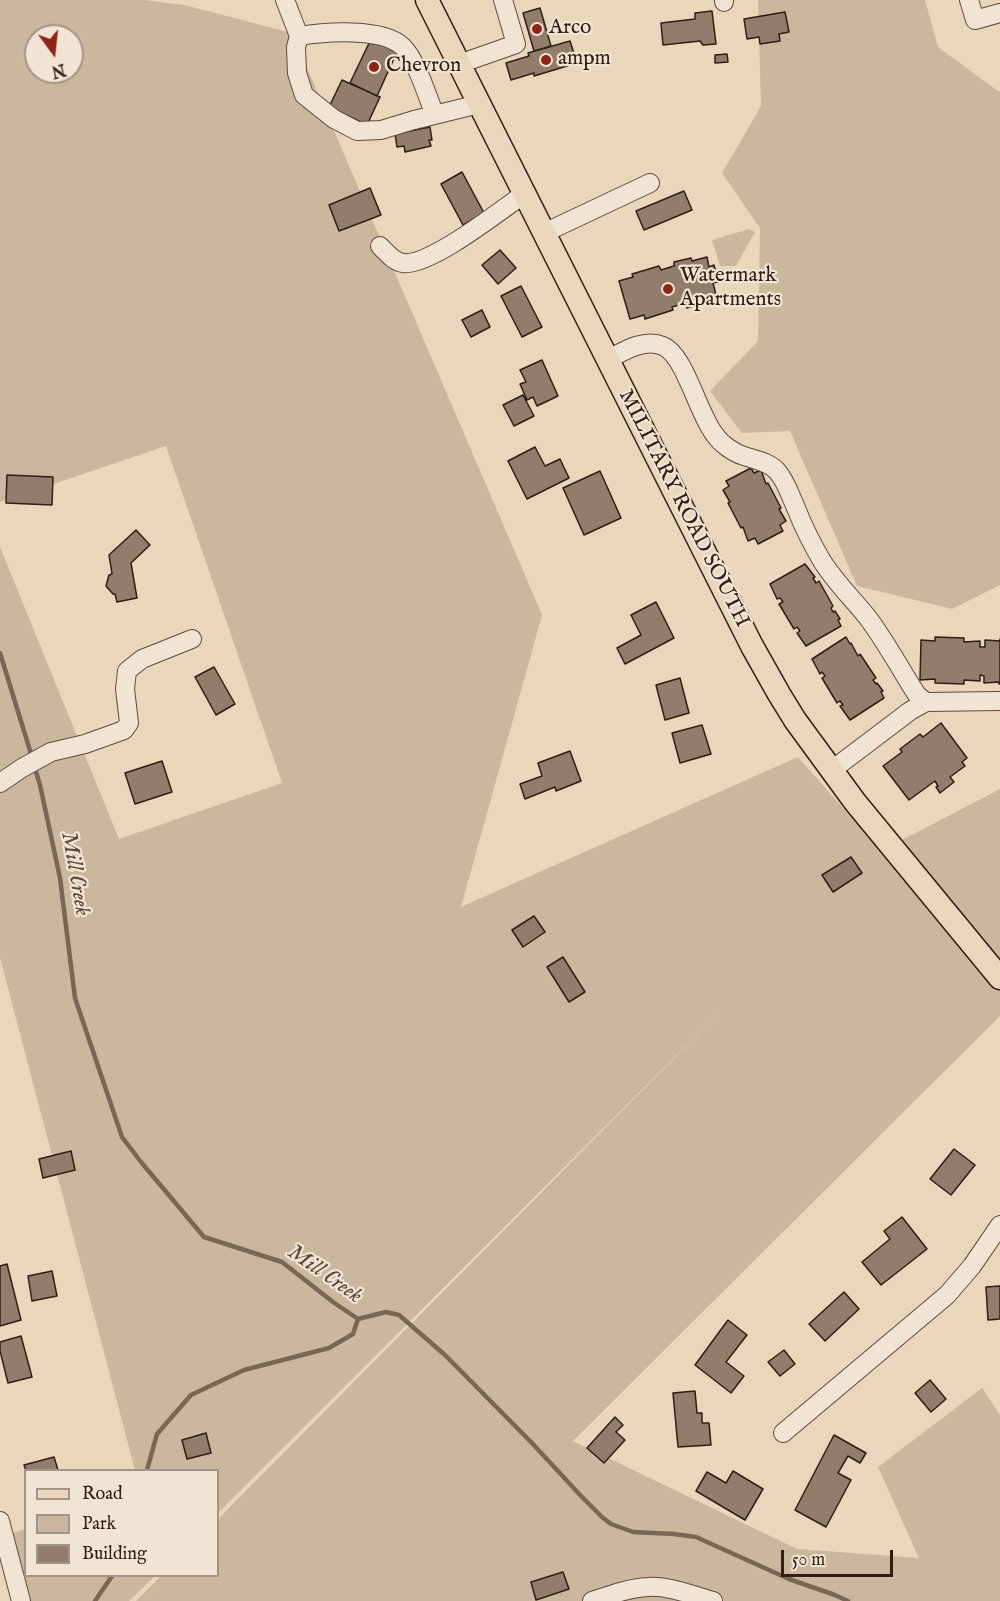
<!DOCTYPE html>
<html>
<head>
<meta charset="utf-8">
<style>
	body { margin:0 }
	#map { position:relative; width:1000px; height:1601px; overflow:hidden; background:#ead6ba; font-family:"IM FELL English",serif }
	canvas { display:block }
	.legend { position:absolute; left:24px; top:1469px; width:195px; height:108px; box-sizing:border-box; background:#f1e4d2; border:2px solid #a49486; margin:0; padding:8px 10px; list-style:none; font-size:18px; color:#301d13 }
	.legend li { display:flex; align-items:center; gap:12px; height:30px }
	.legend b { width:30px; border:2px solid #a49486 }
	.north { position:absolute; left:24px; top:24px; width:60px; height:60px; box-sizing:border-box; background:#f1e4d2; border:2px solid #a49486; border-radius:50%; rotate:165deg; font-size:16px; font-weight:700; line-height:24px; text-align:center; color:#301d13 }
	.north::after { content:''; display:block; margin:auto; width:21px; height:27px; background:#8f2418; clip-path:polygon(50% 0,100% 100%,50% 72%,0 100%) }
	.scale { position:absolute; left:781px; top:1550px; width:112px; height:27px; box-sizing:border-box; border:3px solid #301d13; border-top:0; padding-left:8px; font-size:18px; line-height:21px; white-space:nowrap; color:#301d13; -webkit-text-stroke:4px #f1e4d2; paint-order:stroke }
</style>
</head>
<body>
<div id="map">
<canvas width="1000" height="1601"></canvas>
<ul class="legend">
<li><b style="height:8px;background:#ead6ba"></b>Road</li>
<li><b style="height:16px;background:#cab79e"></b>Park</li>
<li><b style="height:16px;background:#917d6a"></b>Building</li>
</ul>
<div class="north">N</div>
<div class="scale">50 m</div>
</div>
<script>
const g = document.querySelector('canvas').getContext('2d');
g.lineJoin = 'round';
function fillPath(path, color) { g.fillStyle = color; g.fill(path, 'evenodd'); }
function strokePath(path, color, width, dash) { g.strokeStyle = color; g.lineWidth = width; g.lineCap = dash ? 'butt' : 'round'; g.setLineDash(dash || []); g.stroke(path); }
function drawText(font, color, halo, rows, align = 'center') {
  g.font = font + ' "IM FELL English",serif'; g.lineWidth = 4.5; g.setLineDash([]); g.textBaseline = 'middle'; g.strokeStyle = halo; g.fillStyle = color; for (const [text, x, y, turn = 0] of rows) {
    g.save(); g.translate(x, y); g.rotate((+turn || 0) * Math.PI / 180); g.textAlign = isNaN(turn) ? turn : align; if (halo) g.strokeText(text, 0, 0); g.fillText(text, 0, 0); g.restore();
  }
}
fillPath(new Path2D(`
	M0,0H144L184,5L292,33L542,615L461,907L798,757L881,851L1000,789V1016L573,1441L797,1549L919,1558L878,1467L982,1388L1000,1415V1601H136L161,1576H218V1519L725,1007L218,1513V1470H135L0,958V547L119,839L282,783L166,446L0,502ZM36,36H72V72H36Z
	M758,0H925L938,47L998,91H1000V585L952,609L857,586L790,431L742,433L710,391L758,341L760,228L722,173L761,106Z
	M749,229L755,232L736,266H720L712,240Z
	M25,1529L26,1576H155L129,1601H21L4,1536Z`), '#cab79e');
strokePath(new Path2D(`
	M0,653L32,757
	M34,765L40,785L60,878L75,998L122,1137L141,1162L204,1237L282,1262L333,1302L358,1319L386,1312L399,1315L445,1355L531,1442L582,1497L602,1517L611,1524L633,1532L674,1534L696,1537L789,1579L835,1595L848,1601
	M147,1470L157,1434L191,1395L244,1370L329,1348L353,1334L358,1319
	M95,1601L112,1576`), '#7a6655', 4.5);
const building = new Path2D(`
	M540,8L551,46L534,51L523,13Z
	M712,11L716,44L703,45L700,41L663,45L661,23L695,19V13Z
	M785,12L789,32L779,34L780,41L760,44L759,37L747,39L744,19Z
	M371,39L397,52L377,96L350,83Z
	M570,41L577,63L534,76V73L511,80L506,63L529,56L528,53Z
	M727,54L728,62L715,63V55Z
	M342,80L380,97L367,125L329,107Z
	M430,127L432,140H429L431,146L405,152L404,146L397,147L395,134Z
	M462,172L484,213L463,225L441,184Z
	M370,188L381,215L339,231L329,205Z
	M684,191L692,210L644,230L636,211Z
	M500,250L516,268L498,284L482,265Z
	M707,257L709,267L714,265L718,282L713,283L716,295L702,299L703,303L687,308L686,303L672,307L673,310L645,319L644,315L630,319L619,281L633,277L632,274L659,266L661,270L674,266V262L691,258L692,261Z
	M521,286L542,327L522,337L501,296Z
	M482,310L490,327L471,337L462,320Z
	M542,360L558,396L537,406L533,397L527,400L520,384L526,382L520,370Z
	M523,395L534,416L514,426L503,405Z
	M535,447L545,466L560,459L569,478L527,499L508,461Z
	M751,468L754,473L761,470L766,484L768,483L781,508L779,509L786,521L780,525L783,531L758,544L755,538L748,541L743,527L741,528L728,503L730,502L723,490L729,486L726,481Z
	M600,471L621,518L584,535L563,488Z
	M7,475L53,477L52,505L6,503Z
	M136,530L150,545L131,563L137,598L117,602L115,594H113L106,586L109,575L112,574L109,555Z
	M805,564L815,577L813,578L816,583L819,581L833,606L831,608L833,612L835,611L840,619L838,620L841,626L806,646L797,633L800,631L797,627L794,629L779,604L783,602L780,598L777,599L770,584Z
	M656,602L674,638L625,664L617,648L641,635L631,615Z
	M846,637L850,644L851,643L858,656L860,654L876,678L873,680L876,684L877,683L883,691L881,692L884,698L850,720L840,706L843,705L840,701L837,703L822,678L825,676L822,672L820,674L812,659Z
	M935,637L964,638V642L980,641V647H985V640L1000,641V639V684H999V682L984,683V676L980,675V681L964,680V684L935,683V679L920,680L921,640L935,641Z
	M214,667L235,704L216,715L195,677Z
	M680,678L689,713L665,720L656,685Z
	M941,723L967,758L962,762L965,766L950,777L954,782L940,793L936,787L938,786L935,781L909,800L883,766L902,752L900,749L920,734L923,737Z
	M702,725L711,754L680,763L672,733Z
	M570,751L581,781L556,791L555,787L525,799L520,784L542,776L538,763Z
	M162,761L172,792L135,804L125,773Z
	M851,857L862,873L833,892L822,875Z
	M534,916L545,932L523,947L512,930Z
	M563,957L585,992L569,1002L547,967Z
	M954,1149L975,1165L951,1195L930,1179Z
	M71,1151L75,1170L43,1178L39,1159Z
	M902,1217L927,1249L881,1285L862,1262L890,1239L884,1231Z
	M7,1264L21,1320L0,1326V1266Z
	M52,1271L57,1296L32,1301L28,1276Z
	M1000,1286V1319L988,1320L986,1287Z
	M844,1292L859,1309L825,1341L809,1324Z
	M728,1320L747,1335L726,1362L744,1376L731,1393L695,1365Z
	M21,1336L32,1377L8,1383L0,1351V1342Z
	M784,1350L795,1364L780,1376L768,1362Z
	M930,1380L946,1399L931,1412L915,1393Z
	M695,1391L697,1413H702V1423H709L711,1445L678,1447L673,1393Z
	M615,1417L623,1425L616,1432L625,1440L604,1463L587,1448Z
	M206,1433L211,1453L187,1459L182,1440Z
	M834,1435L866,1453L860,1463L848,1456L838,1473L851,1480L826,1527L795,1510Z
	M54,1457L58,1470H26L24,1465Z
	M733,1471L763,1489L745,1520L696,1491L707,1472L726,1483Z
	M563,1572L569,1589L536,1600L531,1582Z`);
fillPath(building, '#917d6a');
strokePath(building, '#301d13', 1.5);
const minor = new Path2D(`
	M285,0L299,36L296,47L297,73L304,95L334,119L357,131L381,130L414,120L479,104
	M724,0V2
	M969,0L975,20L1000,13
	M299,36C324,32 383,27 403,47C417,61 427,96 435,115
	M459,64L516,44L503,0
	M544,233L650,183
	M380,246C386,252 394,262 403,263C429,267 501,210 524,194
	M607,360C624,351 644,338 663,346C685,355 698,414 715,435C721,444 734,453 744,456C756,460 769,462 777,471C786,481 790,495 796,508C803,526 812,544 822,561C835,582 853,599 868,618C886,642 901,670 917,695L926,702
	M832,770L910,711L926,702L1000,701
	M0,783L22,768L51,752L85,744L124,730L129,723L125,689L127,671L142,659L192,639
	M783,1433L947,1295L972,1266L1000,1225
	M0,1521L21,1601
	M592,1601C610,1595 629,1588 648,1587C667,1585 695,1596 713,1601`);
const major = new Path2D(`
	M427,0L687,517L752,646L779,694L795,720L855,802L1000,978`);
strokePath(minor, '#5e4b3d', 20);
strokePath(major, '#301d13', 25);
strokePath(minor, '#f1e4d2', 18);
strokePath(major, '#ead6ba', 22);
for (const [x, y, r, color] of [
	[537,29,6,"#8f2418"],
	[546,60,6,"#8f2418"],
	[374,67,6,"#8f2418"],
	[668,289,6,"#8f2418"]
]) { const dot = new Path2D(); dot.arc(x, y, r, 0, 2 * Math.PI); g.fillStyle = color; g.fill(dot); strokePath(dot, '#f1e4d2', 2); }
drawText('21px', '#301d13', '#f1e4d2', [
	["Arco",549,29],
	["ampm",558,60],
	["Chevron",386,67],
	["Watermark",680,277],
	["Apartments",680,301]
], 'left');
drawText('21px', '#301d13', '#f1e4d2', [
	["MILITARY ROAD SOUTH",683,509,63]
]);
drawText('italic 22px', '#5b483a', '#f1e4d2', [
	["Mill Creek",74,874,80],
	["Mill Creek",324,1275,35]
]);
</script>
</body>
</html>
